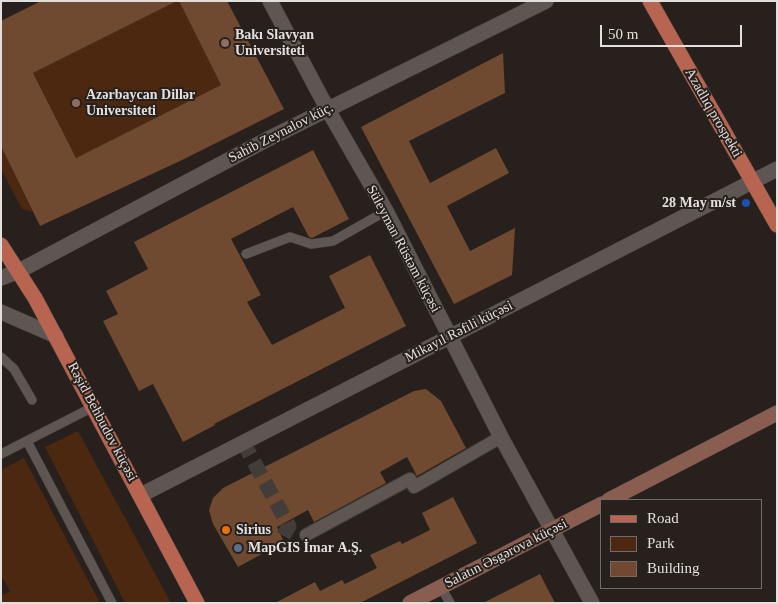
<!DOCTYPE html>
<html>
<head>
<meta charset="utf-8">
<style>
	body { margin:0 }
	#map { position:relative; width:778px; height:604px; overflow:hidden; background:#27201c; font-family:Georgia,serif }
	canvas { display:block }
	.frame { position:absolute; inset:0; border:2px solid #e3dfdc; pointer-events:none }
	.legend { position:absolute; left:600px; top:499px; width:162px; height:90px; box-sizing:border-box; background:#27201c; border:1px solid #726c69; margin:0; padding:6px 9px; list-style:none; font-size:15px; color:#e3dfdc }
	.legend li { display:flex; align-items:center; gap:10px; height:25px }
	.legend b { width:25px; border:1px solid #726c69 }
	.scale { position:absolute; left:600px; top:25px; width:142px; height:22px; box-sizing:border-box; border:2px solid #e3dfdc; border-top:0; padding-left:6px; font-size:15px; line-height:18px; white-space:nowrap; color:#e3dfdc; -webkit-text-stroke:4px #27201c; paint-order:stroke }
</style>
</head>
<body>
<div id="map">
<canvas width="778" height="604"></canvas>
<div class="frame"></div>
<ul class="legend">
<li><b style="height:6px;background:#b76451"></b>Road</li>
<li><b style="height:14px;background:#4c2810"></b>Park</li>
<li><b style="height:14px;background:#704931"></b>Building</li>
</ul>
<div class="scale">50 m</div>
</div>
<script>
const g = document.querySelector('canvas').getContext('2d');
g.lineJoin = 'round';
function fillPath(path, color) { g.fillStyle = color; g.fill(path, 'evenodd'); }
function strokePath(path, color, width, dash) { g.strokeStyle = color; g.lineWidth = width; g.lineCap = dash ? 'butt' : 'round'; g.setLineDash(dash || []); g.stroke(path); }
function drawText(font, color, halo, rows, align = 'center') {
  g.font = font + ' Georgia,serif'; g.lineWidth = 4; g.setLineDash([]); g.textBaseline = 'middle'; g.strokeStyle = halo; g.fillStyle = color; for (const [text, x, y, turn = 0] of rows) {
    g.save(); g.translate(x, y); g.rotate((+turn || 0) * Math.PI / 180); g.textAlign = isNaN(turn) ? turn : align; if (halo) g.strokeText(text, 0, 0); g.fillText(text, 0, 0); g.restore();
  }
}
fillPath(new Path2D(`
	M177,1H179L221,85L76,158L33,73Z
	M1,146L33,212L22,209L1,169Z
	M78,431L171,603H125L45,447Z
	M24,458L100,603H1V595L10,592L1,575V470Z`), '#4c2810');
fillPath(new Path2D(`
	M41,1H177L33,73L76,158L221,85L179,1H227L284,109L180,161L40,226L1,146V21Z
	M503,53L505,93L409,141L430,183L496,148L509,173L447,206L470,251L515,228L512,275L454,304L361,127Z
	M313,150L349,219L312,238L309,237L293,207L231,239L261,295L247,302L272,345L345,308L329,276L370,255L406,326L214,424L215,425L183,442L153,384L139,391L103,321L118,314L106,291L148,269L134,242Z
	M426,389L441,401L466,448L417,476L407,457L380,472L386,483L314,522L308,510L277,527L284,542L238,567L213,524L209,510L213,498L223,488L414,391Z
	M453,497L477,543L360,603H275L315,582L320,591L342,580L345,584L377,568L370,555L400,541L402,544L430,530L422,513Z
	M540,574L555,603H483Z`), '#704931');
strokePath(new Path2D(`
	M243,442L289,526L282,538`), '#433d39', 15, [15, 8]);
const service = new Path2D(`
	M246,254L290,237L311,244L333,241L386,211
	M1,357L14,369L32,400
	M27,441L112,603
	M1,454L93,407
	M441,587L450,603`);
const pedestrian = new Path2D(`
	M306,535L410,479L414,487L501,437`);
const minor = new Path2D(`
	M270,1L328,110L386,211L501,437L592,603
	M1,278L19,271L268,139L546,1
	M1,312L56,336
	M141,495L777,169`);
const secondary = new Path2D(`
	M609,500L777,413
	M410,603L602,504`);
const primary = new Path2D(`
	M650,1L777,225
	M1,245L35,298L197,603`);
strokePath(service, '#433d3a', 10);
strokePath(pedestrian, '#433d3a', 14);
strokePath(minor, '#433d3a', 16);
strokePath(secondary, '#433d3a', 16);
strokePath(primary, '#433d3a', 16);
strokePath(service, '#5e5652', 9);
strokePath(pedestrian, '#5e5652', 12);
strokePath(minor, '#5e5652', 15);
strokePath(secondary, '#8a5d51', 15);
strokePath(primary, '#b76451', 15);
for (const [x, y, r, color] of [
	[225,43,5,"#8d6e63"],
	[76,103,5,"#8d6e63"],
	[746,203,5,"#1a4fb4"],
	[226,530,5,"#e8710a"],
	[238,548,5,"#5c6f8a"]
]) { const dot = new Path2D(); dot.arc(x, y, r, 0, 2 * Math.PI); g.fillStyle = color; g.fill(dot); strokePath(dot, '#27201c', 2); }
drawText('bold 14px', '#e3dfdc', '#27201c', [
	["Bakı Slavyan",235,35],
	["Universiteti",235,51],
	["Azərbaycan Dillər",86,95],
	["Universiteti",86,111],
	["28 May m/st",736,203,"right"],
	["Sirius",236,530],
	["MapGIS İmar A.Ş.",248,548]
], 'left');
drawText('14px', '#e3dfdc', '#27201c', [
	["Azadlıq prospekti",713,113,60],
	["Sahib Zeynalov küç.",281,133,-27],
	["Süleyman Rüstəm küçəsi",403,249,62],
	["Mikayıl Rəfili küçəsi",459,332,-27],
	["Rəşid Behbudov küçəsi",102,422,62],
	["Salatın Əsgərova küçəsi",506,554,-27]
]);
</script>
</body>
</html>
